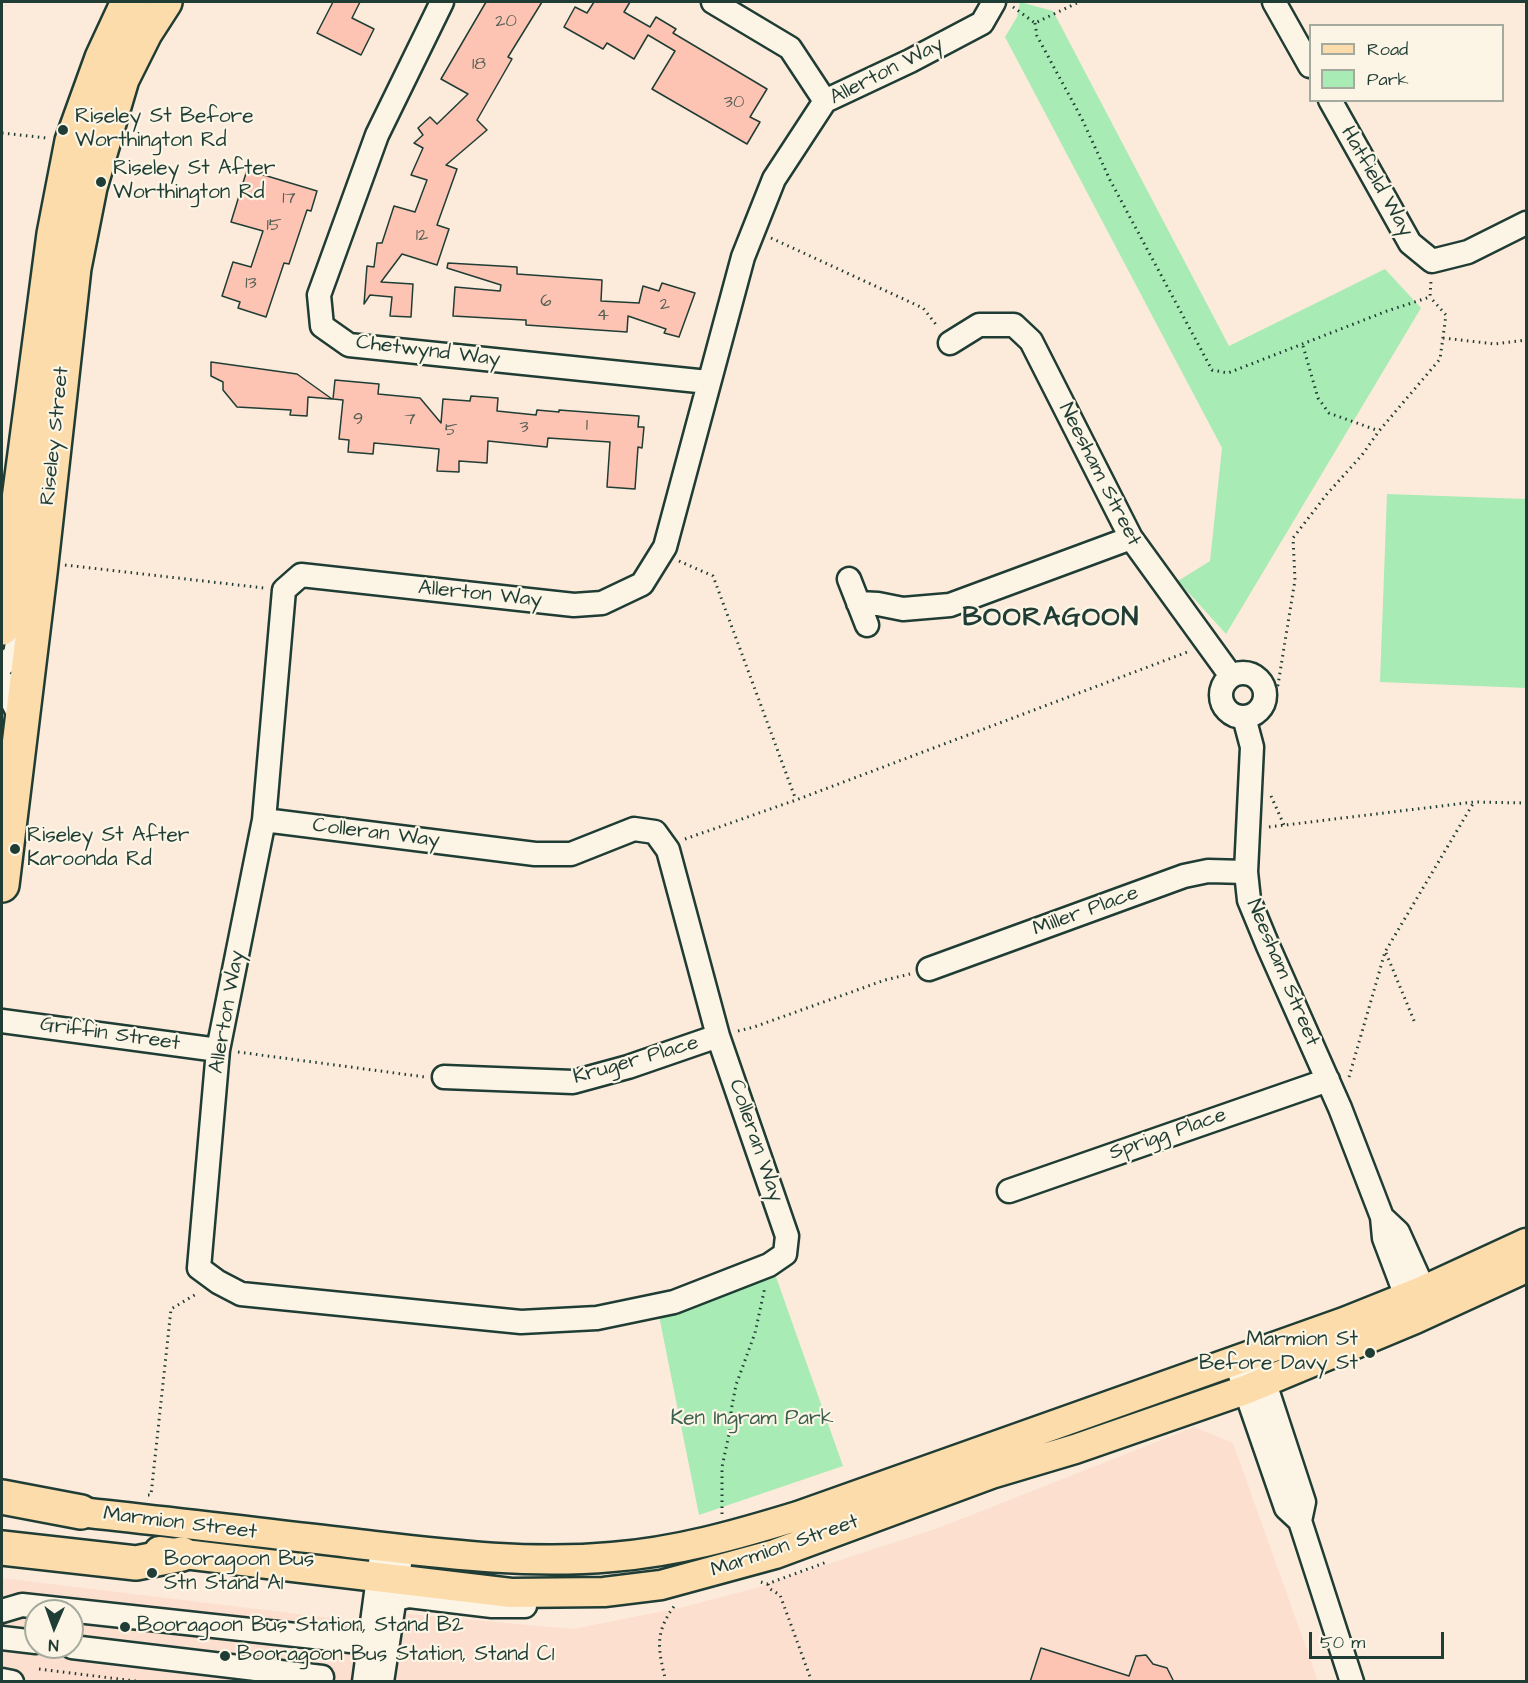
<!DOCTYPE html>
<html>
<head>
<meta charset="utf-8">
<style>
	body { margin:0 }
	#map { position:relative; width:1528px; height:1683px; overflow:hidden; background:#fcebdb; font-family:"Architects Daughter",sans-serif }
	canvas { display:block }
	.frame { position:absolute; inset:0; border:3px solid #1f3d34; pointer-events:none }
	.legend { position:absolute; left:1309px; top:24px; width:195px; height:78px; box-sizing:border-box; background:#fcf5e5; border:2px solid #a4ab9e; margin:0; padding:8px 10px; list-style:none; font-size:18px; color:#1f3d34 }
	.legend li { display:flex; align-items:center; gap:12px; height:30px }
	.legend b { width:30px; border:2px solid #a4ab9e }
	.north { position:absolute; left:24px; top:1599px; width:60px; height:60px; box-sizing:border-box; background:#fcf5e5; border:2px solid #a4ab9e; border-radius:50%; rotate:182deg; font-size:16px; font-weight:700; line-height:24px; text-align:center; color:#1f3d34 }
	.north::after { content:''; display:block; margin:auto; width:21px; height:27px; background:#1f3d34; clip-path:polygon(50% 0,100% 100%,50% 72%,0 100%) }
	.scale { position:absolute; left:1309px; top:1632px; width:135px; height:27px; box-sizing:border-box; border:3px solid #1f3d34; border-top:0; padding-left:8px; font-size:18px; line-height:21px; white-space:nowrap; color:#1f3d34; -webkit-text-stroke:4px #fcf5e5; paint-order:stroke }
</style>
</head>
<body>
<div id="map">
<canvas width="1528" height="1683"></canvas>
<div class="frame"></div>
<ul class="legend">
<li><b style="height:8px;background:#fddcac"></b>Road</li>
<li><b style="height:16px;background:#a9ebb5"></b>Park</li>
</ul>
<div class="north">N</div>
<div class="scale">50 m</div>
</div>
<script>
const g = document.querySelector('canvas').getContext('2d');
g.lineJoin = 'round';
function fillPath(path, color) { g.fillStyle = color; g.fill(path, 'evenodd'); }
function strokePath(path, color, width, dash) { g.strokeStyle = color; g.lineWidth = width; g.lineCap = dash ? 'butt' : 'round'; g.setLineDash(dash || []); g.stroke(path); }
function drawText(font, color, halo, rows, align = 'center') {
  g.font = font + ' "Architects Daughter",sans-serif'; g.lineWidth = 4.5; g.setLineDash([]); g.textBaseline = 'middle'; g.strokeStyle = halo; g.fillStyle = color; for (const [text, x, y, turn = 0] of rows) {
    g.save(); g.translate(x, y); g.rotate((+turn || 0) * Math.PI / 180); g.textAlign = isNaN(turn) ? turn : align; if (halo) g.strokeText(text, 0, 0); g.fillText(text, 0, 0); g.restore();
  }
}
fillPath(new Path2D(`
	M1194,1427L1233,1443L1318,1681L2,1682V1578L348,1620L409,1614L573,1629L684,1607L752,1589L941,1527ZM36,1611H72V1647H36Z`), '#fcdfcf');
fillPath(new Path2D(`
	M1020,2L1053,11L1229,346L1385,269L1421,308L1226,634L1178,581L1210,561L1222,448L1005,37L1017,17Z
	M1387,494L1526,499V688L1380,682Z
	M775,1274L843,1466L699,1515L659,1316Z`), '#a9ebb5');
const building = new Path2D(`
	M333,2H360L352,18L374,29L361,55L317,33Z
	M486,2H542L508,57L512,59L477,120L487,130L446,165L457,169L437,225L449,229L437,265L402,254L381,282L413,284L411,317L390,316L392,297L370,295L364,304L367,266L374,267L377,243H382L394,206L415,212L427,180L411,175L423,148L414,143L423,135L418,128L430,117L437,124L468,94L441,79Z
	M594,2H630L624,12L650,27L656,17L676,29L673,33L767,89L750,117L760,122L747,144L652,89L675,51L648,35L634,59L607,43L603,49L564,27L575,7L587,13Z
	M247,170L317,191L311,211L307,210L289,264L284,263L266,317L238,308L240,302L222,296L233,262L251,267L263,231L231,222Z
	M448,263L517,267V274L602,280L601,301L639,303L643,286L659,291L662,283L695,293L679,337L664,333L666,329L628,316L627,332L526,325V320H524L453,316L455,287L500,291L501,285L447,268Z
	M211,362L297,374L332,399L308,397L307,416L290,415L291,410L237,407L223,390V382L211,376Z
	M335,380L379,384L378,394L420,398L441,423L443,399L470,401L471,396L498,398L497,411L536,415L537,410L559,412V410L639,416L638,427H644L642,448L638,447L635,489L607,487L610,442L548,438L547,447L488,441L487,463L459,461V472L437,471L439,449L374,443L373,454L348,452L349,440L339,439L343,400L333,399Z
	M1041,1648L1129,1676L1136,1656L1146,1655L1153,1664L1167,1668L1174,1682H1030Z`);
fillPath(building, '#fdc4b4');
strokePath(building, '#1f3d34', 1.5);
const minor = new Path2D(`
	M442,2L377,135L319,295L322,326L349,345L708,382
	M713,2L790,48L825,101
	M1274,2L1310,66
	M1330,100L1410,243L1432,261L1468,252L1526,223
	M950,343L979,325H1014L1031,341L1131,538L1231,676
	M849,579L867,625
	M858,603L878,604L903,609L950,605L1131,538
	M2,665L15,655L19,629
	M1221 695a22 22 0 1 1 44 0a22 22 0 1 1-44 0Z
	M2,681L21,719
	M1244,717L1252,747L1246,872L1249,900L1268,946L1340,1108L1382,1217L1384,1238L1412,1312
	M264,820L535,854H571L634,829L655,832L668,850L718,1036L787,1236L785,1254L769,1265L674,1302L597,1318L521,1322L241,1294L218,1282L199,1268L218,1050L264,820L284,590L301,575L574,605L602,603L642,584L665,547L743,257L774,179L825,101L910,61L982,23L994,2
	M929,969L1184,876L1208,871L1246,872
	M2,1021L218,1050
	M444,1077L573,1082L628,1067L718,1036
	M1009,1191L1328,1080
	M1382,1217L1398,1232L1430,1303
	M1260,1368L1304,1502L1300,1521
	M1240,1375L1286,1508L1300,1521L1352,1682
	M395,1599L409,1596L492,1606H525
	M2,1611L22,1605L369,1643
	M2,1638L36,1642
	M72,1647L322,1677
	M2,1680L12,1682
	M364,1682L382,1548
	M382,1682L402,1550`);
const major = new Path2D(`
	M60,1510C157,1520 253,1532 349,1543C437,1553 524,1565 612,1557C676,1552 736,1535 798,1516L1344,1322L1424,1290L1526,1243
	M159,1551L511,1593L604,1592L661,1585L775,1554L991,1474L1075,1449L1245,1390L1415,1319L1526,1268`);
const highway = new Path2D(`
	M2,628L54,234L72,141L102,58L128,2
	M2,885L40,573L74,268L90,187L122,79L145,33L165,2
	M2,1497L81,1512
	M2,1548L136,1563L182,1554`);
strokePath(minor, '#1f3d34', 27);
strokePath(major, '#1f3d34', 33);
strokePath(highway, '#1f3d34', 38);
strokePath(new Path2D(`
	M1013,7L1035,23L1079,2
	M1035,23L1037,36L1082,119L1110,180L1212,370L1228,373L1387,311L1430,297L1431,281
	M2,133L47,138
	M771,238L923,308L938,327
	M1443,338L1495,344L1526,340
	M1303,346L1318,398L1329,413L1379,431
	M679,561L713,576L796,800
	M65,565L264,588
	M1265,699L1278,685L1282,660L1295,580L1293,538L1327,494L1362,455L1379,431L1440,359L1446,315L1430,297
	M1271,796L1284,825
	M1269,827L1474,802L1526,803
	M685,839L796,800L1190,651
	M1386,953L1415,1023
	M738,1031L754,1027L885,980L910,974
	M238,1052L425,1077
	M1349,1077L1385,952L1474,802
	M148,1495H151L171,1309L198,1293
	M722,1514V1467L731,1425V1411L736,1385L755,1333L765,1287
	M761,1582L767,1584L827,1562
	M768,1584L770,1589L780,1595L812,1682
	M39,1669L143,1682
	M666,1682C658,1649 654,1633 675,1605`), '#1f3d34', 3, [1.5, 4.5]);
strokePath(minor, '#fcf5e5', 22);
strokePath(major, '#fddcac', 28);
strokePath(highway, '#fddcac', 33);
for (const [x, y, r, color] of [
	[63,130,6,"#1f3d34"],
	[101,182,6,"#1f3d34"],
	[15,849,6,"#1f3d34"],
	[1370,1353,6,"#1f3d34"],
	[152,1573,6,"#1f3d34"],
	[125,1627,6,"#1f3d34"],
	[225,1656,6,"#1f3d34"]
]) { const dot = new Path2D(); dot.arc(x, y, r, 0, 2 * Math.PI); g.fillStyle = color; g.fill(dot); strokePath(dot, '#fcf5e5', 2); }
drawText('18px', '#565f54', null, [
	["20",506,22],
	["18",479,65],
	["30",734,103],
	["17",289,199],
	["15",274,226],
	["12",422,236],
	["13",251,284],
	["6",546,302],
	["2",665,305],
	["4",603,316],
	["9",358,420],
	["7",410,420],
	["1",587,426],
	["3",524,428],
	["5",451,431]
]);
drawText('21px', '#1f3d34', '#fcf5e5', [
	["Allerton Way",887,72,-27],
	["Hatfield Way",1376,182,60],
	["Chetwynd Way",428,352,7],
	["Riseley Street",56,436,-84],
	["Neesham Street",1099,475,63],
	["Allerton Way",480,595,6],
	["Colleran Way",376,834,7],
	["Miller Place",1086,912,-20],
	["Neesham Street",1282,973,67],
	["Allerton Way",228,1012,-80],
	["Griffin Street",110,1035,8],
	["Kruger Place",636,1061,-16],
	["Sprigg Place",1168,1135,-19],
	["Colleran Way",755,1141,71],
	["Marmion Street",180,1524,7],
	["Marmion Street",785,1547,-19]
]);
drawText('21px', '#1f3d34', '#fcf5e5', [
	["Riseley St Before",75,118],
	["Worthington Rd",75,142],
	["Riseley St After",113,170],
	["Worthington Rd",113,194],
	["Riseley St After",27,837],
	["Karoonda Rd",27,861],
	["Marmion St",1358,1341,"right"],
	["Before Davy St",1358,1365,"right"],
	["Booragoon Bus",164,1561],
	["Stn Stand A1",164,1585],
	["Booragoon Bus Station, Stand B2",137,1627],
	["Booragoon Bus Station, Stand C1",237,1656]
], 'left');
drawText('21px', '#3b604e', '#fcf5e5', [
	["Ken Ingram Park",752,1420]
]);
g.letterSpacing = '1.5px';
drawText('bold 27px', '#1f3d34', '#fcf5e5', [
	["BOORAGOON",1051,619]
]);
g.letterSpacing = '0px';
</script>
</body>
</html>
